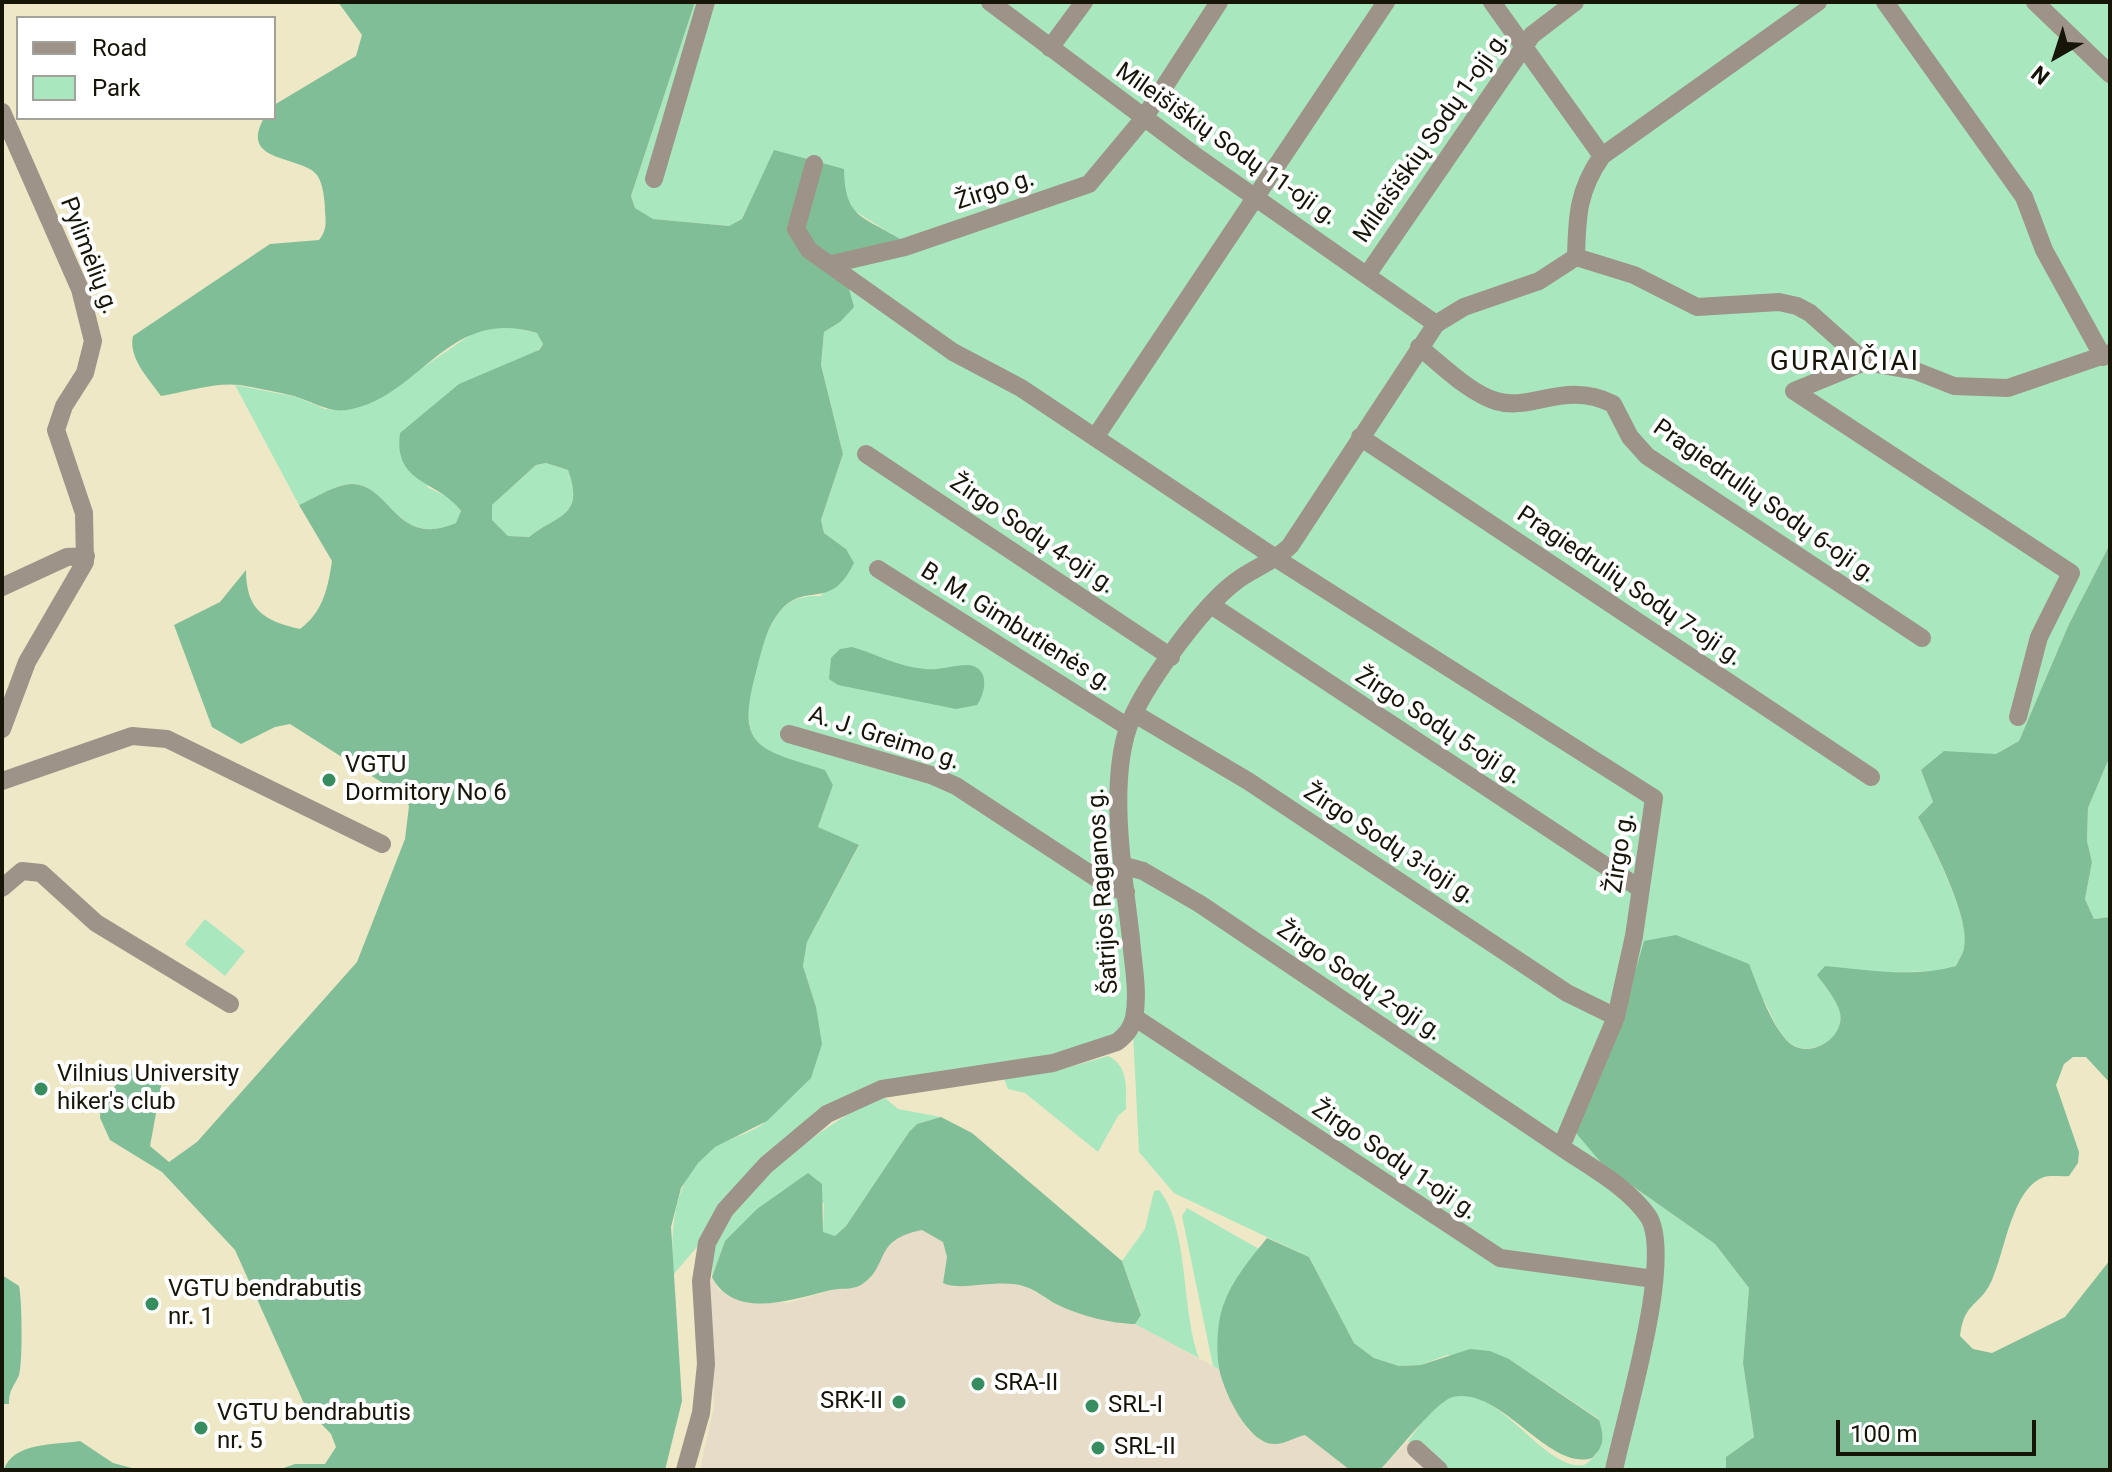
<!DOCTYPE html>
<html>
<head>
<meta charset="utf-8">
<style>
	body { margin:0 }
	#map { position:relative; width:2112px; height:1472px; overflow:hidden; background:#eee8c6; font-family:Roboto,sans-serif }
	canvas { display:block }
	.frame { position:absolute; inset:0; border:4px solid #171408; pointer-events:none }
	.legend { position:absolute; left:16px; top:16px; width:260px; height:104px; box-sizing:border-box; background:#fff; border:2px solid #a2a19c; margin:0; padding:10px 14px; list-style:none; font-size:24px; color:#171408 }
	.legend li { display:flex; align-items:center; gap:16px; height:40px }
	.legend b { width:40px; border:2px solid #a2a19c }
	.north { position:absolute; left:2016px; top:16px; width:80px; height:80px; -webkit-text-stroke:6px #fff; paint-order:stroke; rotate:219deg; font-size:22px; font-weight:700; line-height:32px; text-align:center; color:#171408 }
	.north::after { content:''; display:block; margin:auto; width:28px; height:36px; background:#171408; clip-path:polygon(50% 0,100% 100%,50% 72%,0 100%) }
	.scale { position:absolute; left:1836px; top:1420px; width:200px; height:36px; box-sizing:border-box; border:4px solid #171408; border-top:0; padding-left:10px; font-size:24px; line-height:28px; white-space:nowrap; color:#171408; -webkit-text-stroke:6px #fff; paint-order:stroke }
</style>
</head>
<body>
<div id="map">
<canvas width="2112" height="1472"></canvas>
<div class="frame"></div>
<ul class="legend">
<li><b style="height:10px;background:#9e9388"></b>Road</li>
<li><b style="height:22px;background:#a9e7bf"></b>Park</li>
</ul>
<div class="north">N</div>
<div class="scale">100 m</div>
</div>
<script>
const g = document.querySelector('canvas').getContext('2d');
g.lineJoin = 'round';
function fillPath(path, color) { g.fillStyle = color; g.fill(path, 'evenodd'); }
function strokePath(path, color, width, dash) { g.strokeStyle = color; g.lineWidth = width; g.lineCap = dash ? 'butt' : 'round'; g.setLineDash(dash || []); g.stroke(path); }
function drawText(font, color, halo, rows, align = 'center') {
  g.font = font + ' Roboto,sans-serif'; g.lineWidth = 8; g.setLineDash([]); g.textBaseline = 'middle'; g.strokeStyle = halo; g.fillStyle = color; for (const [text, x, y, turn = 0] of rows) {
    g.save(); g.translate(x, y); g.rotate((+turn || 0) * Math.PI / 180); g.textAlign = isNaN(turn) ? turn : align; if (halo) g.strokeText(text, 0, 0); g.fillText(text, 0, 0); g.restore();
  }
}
fillPath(new Path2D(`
	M922,1230L943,1242L947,1257L943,1283L952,1287L999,1281L1027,1287L1059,1306L1122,1324H1135L1219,1369L1237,1412L1249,1431L1262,1441L1275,1444L1305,1435L1350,1470H700L714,1407L709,1288L712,1277L719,1290L788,1303L833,1290L858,1287L871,1277L885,1248L902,1234Z
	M1408,1441L1442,1470H1380Z`), '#e7dcc7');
fillPath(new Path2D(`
	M695,2H2110V544L2069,624L2019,741L1996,754H1978L1921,770L1933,802L1918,817C1932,845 1971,919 1964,948C1963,954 1958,961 1956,966L1937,971L1818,975C1824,986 1837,1000 1840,1012C1846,1036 1815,1056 1795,1046C1780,1039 1771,1014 1764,1000L1604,1166L1715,1244L1749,1288L1743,1363L1754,1437L1726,1457V1470H1442L1408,1441C1418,1429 1428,1410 1440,1402C1492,1368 1540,1472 1584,1465C1589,1463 1594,1456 1598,1452L1599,1419L1509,1359L1447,1355L1421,1365L1399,1366L1374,1358L1354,1343L1309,1257L1174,1193L1139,1152L1133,1033C1103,1039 1073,1049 1043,1056C973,1070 898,1069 833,1103L716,1211L697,1247L673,1275C671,1228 672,1176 716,1146C731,1137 754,1133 766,1121C776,1112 808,1026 816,1007L803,966L807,942L859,846L818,827L833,785L825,771C803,763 766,759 754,737C738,710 761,631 782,609C793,597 806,596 821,596L846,549L824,533L821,520L843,454L821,365L824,332L840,322L817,262L899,239L850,208L845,198L774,151L742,219L729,226L652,219L635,208L631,196Z
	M507,326L537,333L543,344L427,487L452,499L461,512L457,523C395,549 391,484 352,484C337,484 313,499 299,505L235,385L297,397L325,409L347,410L381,396L479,329Z
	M546,463L568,470C585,517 558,514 529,537L508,536L492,520V505L536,465Z
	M2110,756V917L2094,919L2085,899L2092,862L2087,841L2088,808Z
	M205,919L245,951L225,976L185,944Z
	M1108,1056C1129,1066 1126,1088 1126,1109L1118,1116L1098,1152L1025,1093L1008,1089L1004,1079L1063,1069Z
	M883,1096L898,1109L941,1117L917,1124L909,1132L846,1226L835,1236L823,1233L824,1203L725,1241L712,1277C713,1267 711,1255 714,1245C727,1195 836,1115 883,1096Z
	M1159,1190C1189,1225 1181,1311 1199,1358L1135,1324L1141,1314L1122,1261L1145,1229L1154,1191Z
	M1187,1208L1259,1249C1230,1284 1218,1324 1219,1369L1213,1366L1182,1216Z`), '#a9e7bf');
fillPath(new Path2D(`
	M338,2H695L631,196L635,208L653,219L729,226L742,219L774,150L844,169C845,218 861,215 900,239L818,262L848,285L854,307L840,322L824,332L821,365L843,454L821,520L824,533L846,549L854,563C830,612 807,581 781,610C766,627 762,650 756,672C735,749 759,749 825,770L833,785L818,827L859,845L807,942L803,966L816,1007L822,1044L811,1078L767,1121L715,1147L698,1163L681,1188L671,1227L682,1401L665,1470H278L295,1464H325L336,1447L331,1434L306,1408L235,1250L162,1172L110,1140L100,1118L101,1100L136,1065L153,1066L162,1081L150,1146L169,1162L197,1142L357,962L405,839L409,806L400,794L290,724L275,727L241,744L212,727L174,625L220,602L246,570C246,610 264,621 300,629C323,612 328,588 332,561L299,505C313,499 336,484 352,484C391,484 395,549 456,523L461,511C439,480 393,485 400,433L459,384L539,350L543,344L537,333C447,306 421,398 347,410C328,413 312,401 294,396C277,392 258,388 240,385C216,382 185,392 161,396C149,379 128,358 133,336L270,244L319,240C327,230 326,223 325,211C325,201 323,183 317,175C302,155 238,164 264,118H274V105L356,56L362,35ZM546,463L568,470C585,517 558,514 529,537L508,536L492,520V505L536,465Z
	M2110,544V756L2088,808L2087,841L2092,862L2085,899L2094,919L2110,917V1083L2086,1057H2073L2064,1064L2056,1085L2079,1152L2078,1163L2069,1176C2062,1177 2051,1175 2044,1177C2012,1188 2005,1252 1992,1280C1980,1307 1964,1301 1960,1336L1973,1349L1992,1353L2065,1317L2110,1260V1470H1726V1457L1754,1437L1743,1363L1749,1288L1715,1244L1604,1166L1576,1133L1616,1039L1644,941L1676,935L1749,964C1757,984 1774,1035 1794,1046C1814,1057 1845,1036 1840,1013C1837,1000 1824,985 1817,975L1825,966C1868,970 1914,978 1956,966C1958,961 1963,954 1964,948C1971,918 1932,844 1918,817L1933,802L1921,770L1944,751L1996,754L2019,741L2069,624Z
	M852,647C876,654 899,667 925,669C939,671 955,664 969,665C990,668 986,693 977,705L956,709L838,685L829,679L831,658L840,649Z
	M941,1117L972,1133L1122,1261L1141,1315L1135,1324C1112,1324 1078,1315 1056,1304C1045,1298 1035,1289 1023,1286C997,1278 960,1292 943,1283L947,1257L943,1242L922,1230C871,1240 891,1266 861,1285C853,1290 841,1288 831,1290C793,1299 735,1321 712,1277L725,1241L757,1209L808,1173L822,1184L823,1232L835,1236L846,1226L909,1132L917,1124Z
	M1267,1238L1309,1257L1354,1343L1374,1358L1399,1366L1421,1365L1470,1349L1490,1351L1509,1359L1599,1420C1604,1436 1605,1446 1592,1458C1549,1472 1501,1386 1453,1397C1436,1401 1396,1454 1380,1470H1350L1305,1435C1296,1437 1284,1444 1275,1444C1248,1445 1223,1390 1219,1368C1216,1350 1217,1323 1223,1306C1232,1280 1250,1259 1267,1238Z
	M2,1275L19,1286C22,1298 23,1363 19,1375C14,1387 9,1389 9,1404H2Z
	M80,1441L113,1463L139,1470H4C12,1442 56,1445 80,1441Z`), '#80be97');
strokePath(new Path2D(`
	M990,2L1193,154L1436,324
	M1492,2L1602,156
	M1885,2L2024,197L2044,250L2103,357
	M2035,2L2110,74
	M1050,48L1084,2
	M2,112L80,289L93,341L85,373L64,406L56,430L84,513L85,562L27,662L2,729
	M814,164L796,229L809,250L953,352L1021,388L1277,559L1654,798L1634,936L1616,1017L1561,1147C1590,1167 1627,1186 1648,1216C1675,1257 1624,1420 1614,1470
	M654,179L706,2
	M1576,257L1634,275L1697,307L1779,302L1797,306L1810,313L1865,362L1916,371L1954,386L2008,388L2110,353
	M832,264L905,247L1089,184L1144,118L1219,2
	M1367,275L1532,35L1575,2
	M1419,347C1441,364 1469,393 1496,401C1531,412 1565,380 1613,404L1630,437L1647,456L1922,638
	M1865,362L1794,391L2071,573L2039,637L2018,717
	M1096,436L1386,2
	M1360,437L1871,777
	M866,454L1171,657
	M878,569L1128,727
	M2,587L67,557L86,556
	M1211,605L1639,888
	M1135,714L1248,781L1567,993L1616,1017
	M789,734L931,775L956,786L1110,887L1126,892
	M2,781L132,736L167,739L382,844
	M1125,866L1143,871L1200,904L1561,1147
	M2,888L22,871L41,873L96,923L230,1004
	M1134,1017L1500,1258L1654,1279
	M1416,1449L1439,1470
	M685,1470L701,1413L706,1364L701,1281L707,1243L725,1210L766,1165L827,1114L882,1089L1053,1063L1117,1042C1126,1035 1131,1029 1134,1018C1139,992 1133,965 1131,939C1124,877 1108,788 1128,728C1141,689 1202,607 1235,582C1253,568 1274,562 1290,546L1436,324L1464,307L1539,281L1576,257C1577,216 1578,190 1602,156L1818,2`), '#9e9388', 18);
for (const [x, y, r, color] of [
	[329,780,8,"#378d60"],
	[41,1089,8,"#378d60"],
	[152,1304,8,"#378d60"],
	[978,1384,8,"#378d60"],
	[899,1402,8,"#378d60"],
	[1092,1406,8,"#378d60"],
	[201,1428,8,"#378d60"],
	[1098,1448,8,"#378d60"]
]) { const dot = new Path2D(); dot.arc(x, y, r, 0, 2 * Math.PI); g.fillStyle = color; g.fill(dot); strokePath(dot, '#fff', 3); }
drawText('24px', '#171408', '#fff', [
	["Mileišiškių Sodų 1-oji g.",1432,138,-55],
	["Mileišiškių Sodų 11-oji g.",1226,145,35],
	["Žirgo g.",995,191,-18],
	["Pylimėlių g.",88,256,69],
	["Pragiedrulių Sodų 6-oji g.",1764,502,35],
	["Žirgo Sodų 4-oji g.",1032,535,34],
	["Pragiedrulių Sodų 7-oji g.",1629,587,34],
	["B. M. Gimbutienės g.",1016,628,32],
	["Žirgo Sodų 5-oji g.",1438,727,33],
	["A. J. Greimo g.",884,739,18],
	["Žirgo Sodų 3-ioji g.",1389,845,33],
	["Žirgo g.",1621,853,-81],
	["Šatrijos Raganos g.",1104,891,-94],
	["Žirgo Sodų 2-oji g.",1359,982,34],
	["Žirgo Sodų 1-oji g.",1394,1161,34]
]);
drawText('24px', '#171408', '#fff', [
	["VGTU",345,766],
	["Dormitory No 6",345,794],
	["Vilnius University",57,1075],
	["hiker's club",57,1103],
	["VGTU bendrabutis",168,1290],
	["nr. 1",168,1318],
	["SRA-II",994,1384],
	["SRK-II",883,1402,"right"],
	["SRL-I",1108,1406],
	["VGTU bendrabutis",217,1414],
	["nr. 5",217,1442],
	["SRL-II",1114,1448]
], 'left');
g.letterSpacing = '2px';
drawText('28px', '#171408', '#fff', [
	["GURAIČIAI",1845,363]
]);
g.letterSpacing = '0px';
</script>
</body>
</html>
